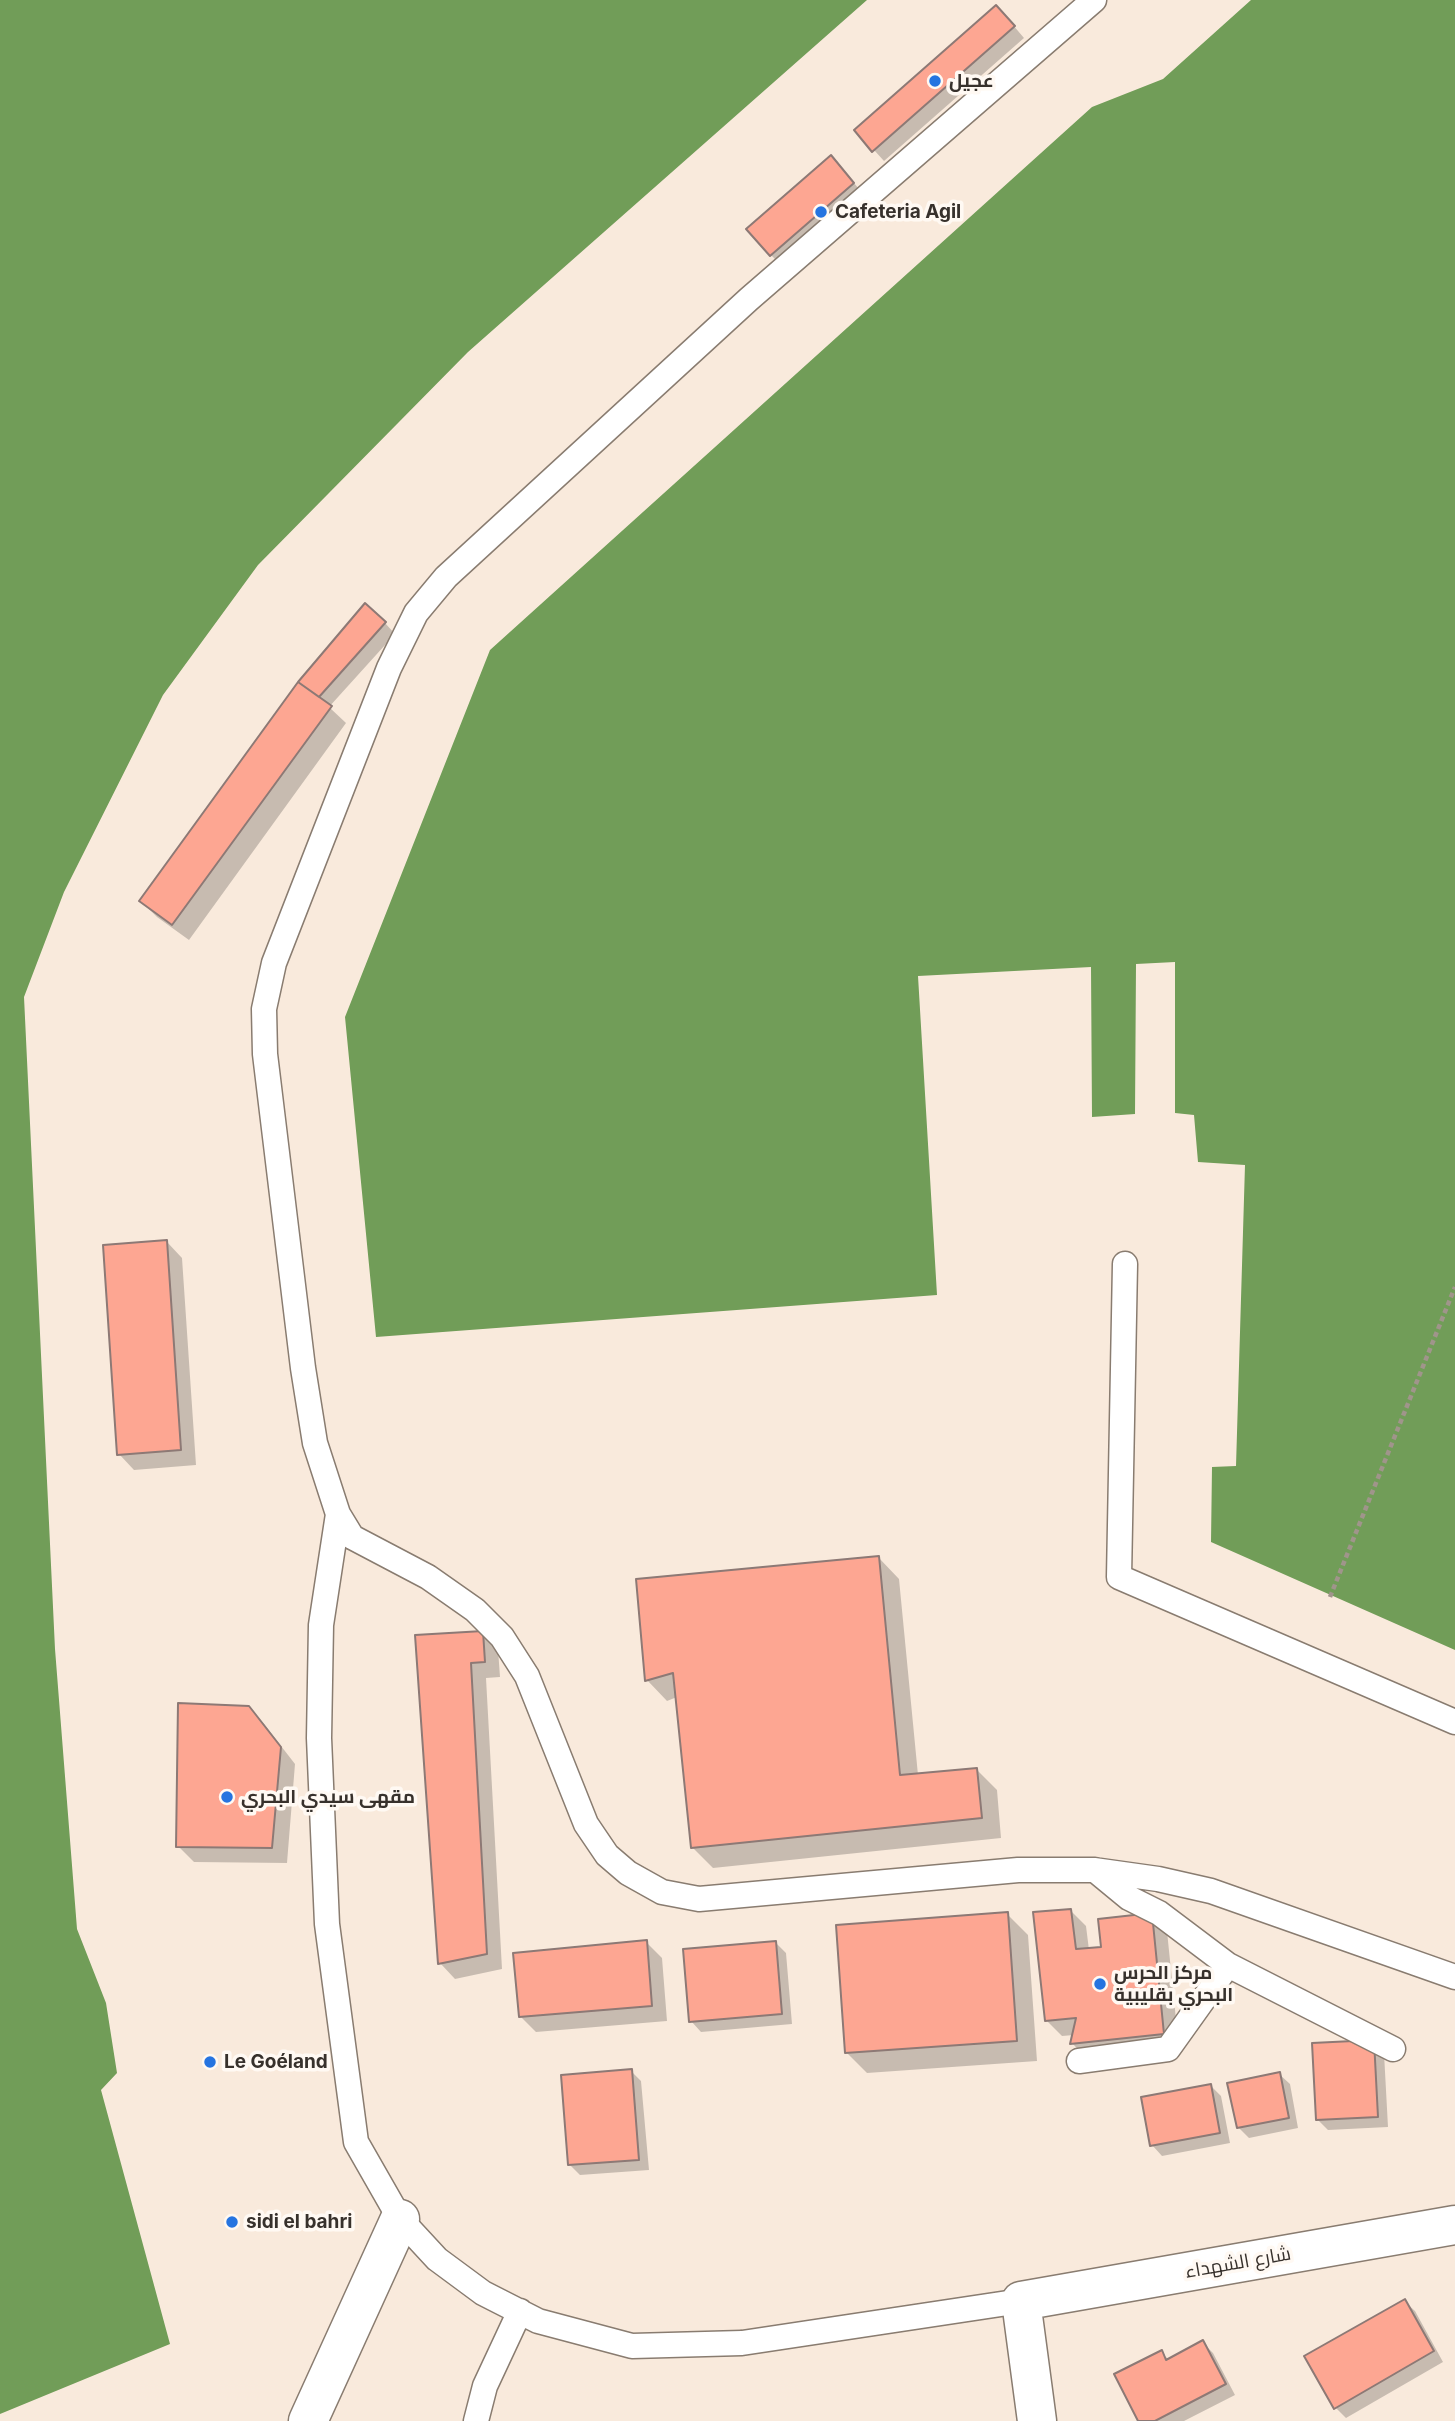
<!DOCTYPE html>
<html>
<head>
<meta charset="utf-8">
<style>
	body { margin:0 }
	canvas { display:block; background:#f9eadc }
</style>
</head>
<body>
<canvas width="1455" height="2421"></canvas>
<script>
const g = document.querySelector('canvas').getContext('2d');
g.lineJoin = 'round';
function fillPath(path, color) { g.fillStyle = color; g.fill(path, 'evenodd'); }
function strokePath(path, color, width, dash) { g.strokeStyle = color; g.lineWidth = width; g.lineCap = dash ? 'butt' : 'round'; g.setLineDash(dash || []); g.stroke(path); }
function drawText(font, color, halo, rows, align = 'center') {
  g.font = font + ' Inter,Cairo,sans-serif'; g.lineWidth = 7; g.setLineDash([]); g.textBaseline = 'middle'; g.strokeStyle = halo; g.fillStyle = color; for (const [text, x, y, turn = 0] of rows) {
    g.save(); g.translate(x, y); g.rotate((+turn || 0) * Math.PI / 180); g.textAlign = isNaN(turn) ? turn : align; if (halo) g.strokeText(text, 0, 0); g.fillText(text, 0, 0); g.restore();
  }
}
fillPath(new Path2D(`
	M0,0H867L468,352L258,565L163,695L64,892L24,997L55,1649L77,1929L106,2003L117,2073L101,2090L170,2344L0,2414Z
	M1251,0H1455V1650L1211,1542L1212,1467L1236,1466L1245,1165L1198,1162L1194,1115L1175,1113V962L1136,964L1135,1114L1092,1117L1091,967L918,976L937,1295L376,1337L345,1017L490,650L1092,107L1163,79Z`), '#719d58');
fillPath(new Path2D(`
	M1007,18L1024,38L884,161L874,150Z
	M841,167L863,194L781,265L771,255Z
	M385,623L395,634L329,707L346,723L189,940L157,917L141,901L298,684Z
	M167,1242L182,1258L196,1465L134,1470L119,1454Z
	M879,1558L899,1579L918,1775L976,1769L997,1790L1001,1838L713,1868L692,1847L677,1697L667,1701L647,1680Z
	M483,1633L498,1649L500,1677L486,1678L502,1969L455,1979L440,1963L416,1637Z
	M248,1708L264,1724L295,1764L287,1863L194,1862L178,1846Z
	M1070,1910L1086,1926L1089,1950L1103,1948L1151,1915L1167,1931L1179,2049L1087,2059L1072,2043L1074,2035L1062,2036L1046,2020Z
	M1007,1914L1028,1935L1037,2061L867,2073L847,2053Z
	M646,1942L662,1958L667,2021L536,2032L521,2017Z
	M776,1943L786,1953L792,2024L701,2032L691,2021Z
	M1314,2045L1384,2053L1388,2127L1328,2130L1317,2119Z
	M631,2071L641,2081L649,2170L580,2175L570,2165Z
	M1279,2074L1290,2084L1298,2128L1249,2138L1238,2127Z
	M1211,2086L1221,2096L1230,2143L1162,2156L1152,2145Z
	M1404,2301L1415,2311L1443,2362L1346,2418L1336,2408Z
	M1203,2343L1213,2353L1235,2395L1184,2421H1140L1161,2352L1169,2360Z`), '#0003');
const building = new Path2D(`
	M996,5L1015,26L872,152L854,130Z
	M831,155L854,183L770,256L746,229Z
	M365,603L386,622L319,697L298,682Z
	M298,682L332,706L172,925L139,901Z
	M167,1240L181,1450L117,1455L103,1245Z
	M879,1556L900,1775L977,1768L982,1818L691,1848L673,1673L645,1681L636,1579Z
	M483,1631L485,1662L471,1663L487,1954L438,1964L415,1635Z
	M178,1703L249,1706L281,1747L272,1848L176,1847Z
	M1071,1909L1076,1949L1101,1947L1098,1919L1152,1913L1164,2034L1070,2044L1076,2018L1045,2021L1033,1912Z
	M1008,1912L1017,2041L845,2053L836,1925Z
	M647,1940L652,2006L519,2017L513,1953Z
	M776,1941L782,2014L689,2022L683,1949Z
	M1374,2040L1378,2117L1316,2120L1312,2043Z
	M632,2069L639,2160L568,2165L561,2075Z
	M1280,2072L1289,2118L1237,2128L1227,2083Z
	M1211,2084L1220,2133L1150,2146L1141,2097Z
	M1405,2299L1434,2351L1334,2409L1304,2356Z
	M1203,2340L1226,2384L1155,2421H1138L1114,2374L1162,2350L1166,2360Z`);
fillPath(building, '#fda692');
strokePath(building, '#8d7975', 2);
const lane = new Path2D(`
	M1094,0L749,299L446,577L416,613L389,668L274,963L264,1009L265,1054L303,1368L315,1443L338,1514L352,1537L428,1577L475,1610L502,1637L527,1676L586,1824L607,1855L628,1873L662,1892L699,1899L1018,1870H1094L1158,1879L1211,1891L1455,1977
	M1125,1264L1119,1577L1455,1722
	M338,1514L321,1625L319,1738L327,1924L356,2142L400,2219L437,2259L483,2293L538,2321L632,2346L742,2343L1021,2301
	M1095,1870L1129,1898L1159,1913L1228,1965L1393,2049
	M1079,2061L1168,2049L1228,1965
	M476,2421L485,2386L520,2311`);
const street = new Path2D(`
	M308,2421L400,2219`);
const secondary = new Path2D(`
	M1037,2421L1021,2301L1455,2225`);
strokePath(lane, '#897c70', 27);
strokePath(street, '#897c70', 41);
strokePath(secondary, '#897c70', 41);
strokePath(new Path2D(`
	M1330,1597L1455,1287`), '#a0958b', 4.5, [5, 3.5]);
strokePath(lane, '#fff', 24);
strokePath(street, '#fff', 38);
strokePath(secondary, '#fff', 38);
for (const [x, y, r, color] of [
	[935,81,7,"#2674e0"],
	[821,212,7,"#2674e0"],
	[227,1797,7,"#2674e0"],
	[1100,1984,7,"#2674e0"],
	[210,2062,7,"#2674e0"],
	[232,2222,7,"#2674e0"]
]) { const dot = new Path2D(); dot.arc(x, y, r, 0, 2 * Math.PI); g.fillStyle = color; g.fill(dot); strokePath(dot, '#fff9f3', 2.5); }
drawText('bold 19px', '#37312c', '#fff9f3', [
	["عجيل",949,81],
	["Cafeteria Agil",835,212],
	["مقهى سيدي البحري",241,1797],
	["مركز الحرس",1114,1973],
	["البحري بقليبية",1114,1995],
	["Le Goéland",224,2062],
	["sidi el bahri",246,2222]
], 'left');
drawText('19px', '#37312c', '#fff9f3', [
	["شارع الشهداء",1238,2263,-10]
]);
</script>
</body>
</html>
